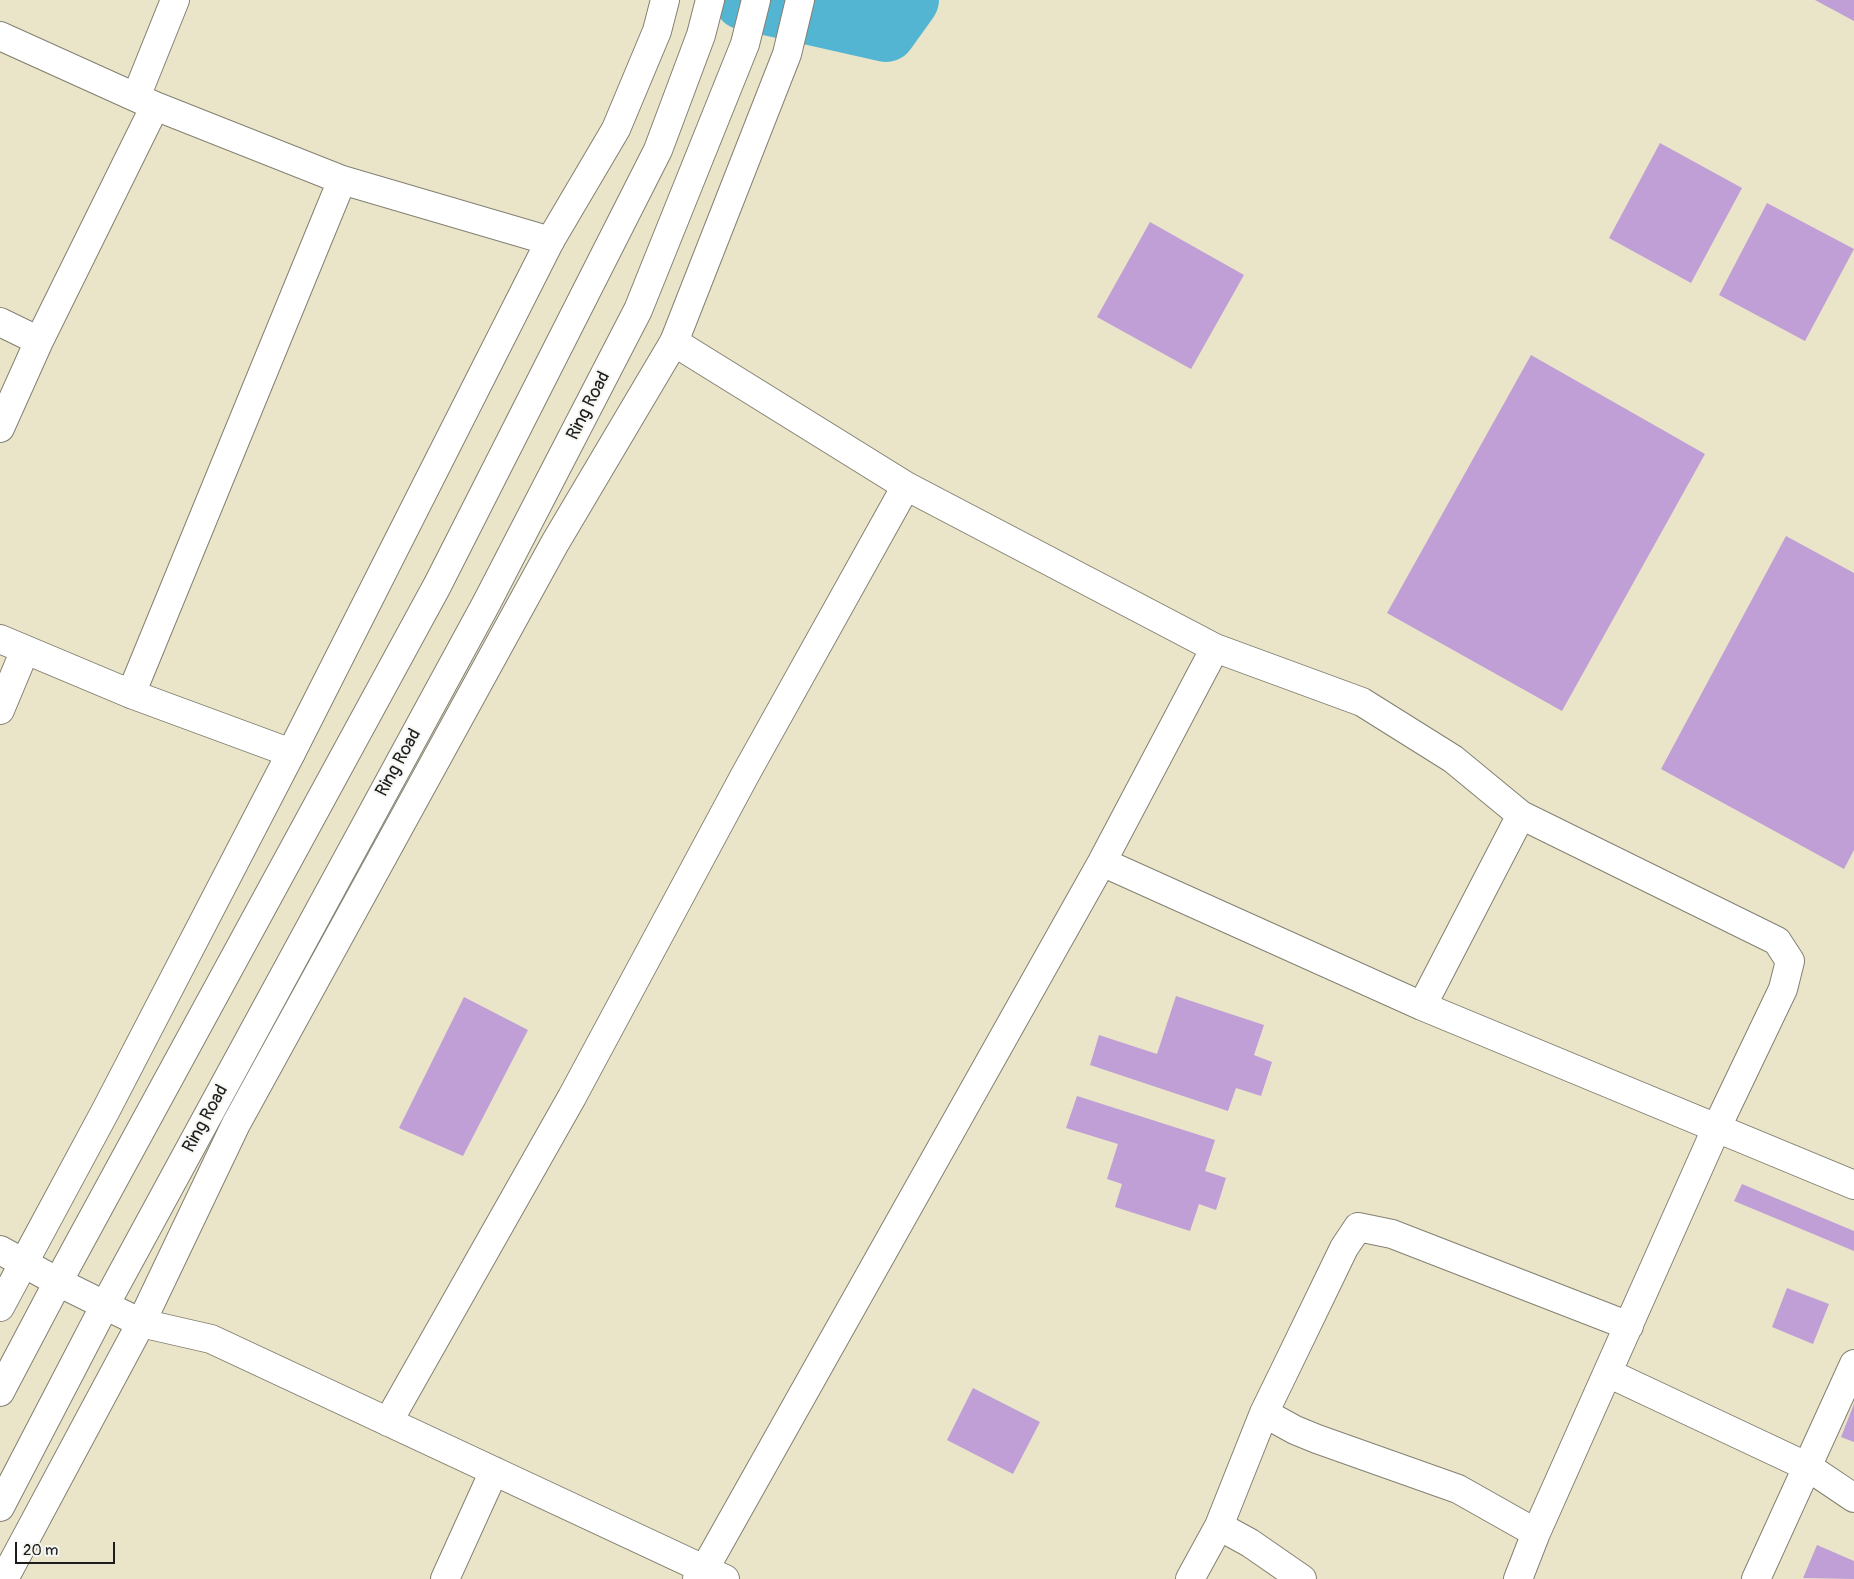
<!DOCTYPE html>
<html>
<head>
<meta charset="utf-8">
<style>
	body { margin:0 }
	#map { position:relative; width:1854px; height:1579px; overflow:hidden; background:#eae5c9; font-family:Pangolin,sans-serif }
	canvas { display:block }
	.scale { position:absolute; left:15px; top:1542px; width:100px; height:22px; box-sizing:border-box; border:2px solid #1c1c1c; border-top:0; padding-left:6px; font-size:15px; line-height:18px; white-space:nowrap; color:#1c1c1c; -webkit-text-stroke:4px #f6f6f2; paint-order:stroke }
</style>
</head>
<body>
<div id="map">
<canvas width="1854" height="1579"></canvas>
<div class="scale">20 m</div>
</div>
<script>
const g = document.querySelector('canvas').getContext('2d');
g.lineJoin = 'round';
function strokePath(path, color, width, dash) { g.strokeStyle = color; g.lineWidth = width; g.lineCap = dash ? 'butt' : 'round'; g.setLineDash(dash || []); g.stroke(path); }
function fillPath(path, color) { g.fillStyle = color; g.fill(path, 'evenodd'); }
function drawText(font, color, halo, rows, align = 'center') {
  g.font = font + ' Pangolin,sans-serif'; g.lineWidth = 4; g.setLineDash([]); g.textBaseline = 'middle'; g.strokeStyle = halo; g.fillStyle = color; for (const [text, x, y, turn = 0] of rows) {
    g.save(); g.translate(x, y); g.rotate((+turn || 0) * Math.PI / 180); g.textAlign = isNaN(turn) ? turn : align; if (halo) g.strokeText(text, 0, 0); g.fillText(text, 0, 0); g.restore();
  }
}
strokePath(new Path2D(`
	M744,0L886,32L909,0`), '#54b5d3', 60);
fillPath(new Path2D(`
	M1815,0H1854V21Z
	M1660,143L1742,188L1691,283L1609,238Z
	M1767,203L1854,249L1805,341L1719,295Z
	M1150,222L1244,275L1191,369L1097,317Z
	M1531,355L1705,454L1562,711L1387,613Z
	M1786,536L1854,573V850L1844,869L1661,769Z
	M1176,996L1264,1025L1254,1055L1272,1062L1261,1096L1236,1088L1228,1111L1090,1065L1099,1035L1157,1054Z
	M464,997L528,1030L463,1156L399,1128Z
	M1077,1096L1215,1140L1205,1171L1226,1178L1216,1210L1199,1204L1190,1231L1115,1207L1122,1184L1107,1179L1118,1144L1066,1128Z
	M1742,1184L1854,1231V1251L1734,1201Z
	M1787,1288L1829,1304L1813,1344L1772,1327Z
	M973,1388L1040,1422L1013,1474L947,1440Z
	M1854,1404V1442L1841,1437Z
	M1817,1545L1854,1561V1579L1803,1578Z`), '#bf9fd6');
const minor = new Path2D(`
	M0,36L155,106L342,180L550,241
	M136,97L175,0
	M0,322L39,341
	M674,342L906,486L1215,648L1362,702L1453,759L1521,815L1777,941L1790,961L1783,989L1716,1129L1536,1533L1518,1579
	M0,428L39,341L155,106
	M0,639L131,694L291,753
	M131,694L342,180
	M0,710L25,650
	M1102,862L1422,1006L1854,1185
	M1422,1006L1521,815
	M0,1250L58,1282L141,1323L211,1339L725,1579
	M1608,1373L1808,1467L1854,1498
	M1264,1413L1295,1430L1317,1439L1458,1489L1536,1533
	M388,1422L572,1097L745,775L906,486
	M1219,1526L1250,1543L1302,1579
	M445,1579L494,1471
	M697,1579L704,1570L1102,862L1215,648
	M1190,1579L1219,1526L1264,1413L1284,1372L1344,1248L1358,1227L1392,1234L1629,1326
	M1756,1579L1854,1364`);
const tertiary = new Path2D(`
	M0,1307L106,1110L291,753L550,241L616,129L657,31L665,0
	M4,1579L141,1323L236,1124L555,543L674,342L787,54L800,0`);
const trunk = new Path2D(`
	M0,1392L58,1282L437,586L658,150L701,35L710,0
	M0,1507L105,1305L486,604L638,310L745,44L756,0`);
strokePath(minor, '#838072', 30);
strokePath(tertiary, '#838072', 30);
strokePath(trunk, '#838072', 30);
strokePath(minor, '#fff', 28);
strokePath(tertiary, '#fff', 28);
strokePath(trunk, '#fff', 28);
drawText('18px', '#1c1c1c', '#f6f6f2', [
	["Ring Road",589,406,-63],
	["Ring Road",399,763,-61],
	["Ring Road",206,1119,-61]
]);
</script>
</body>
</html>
